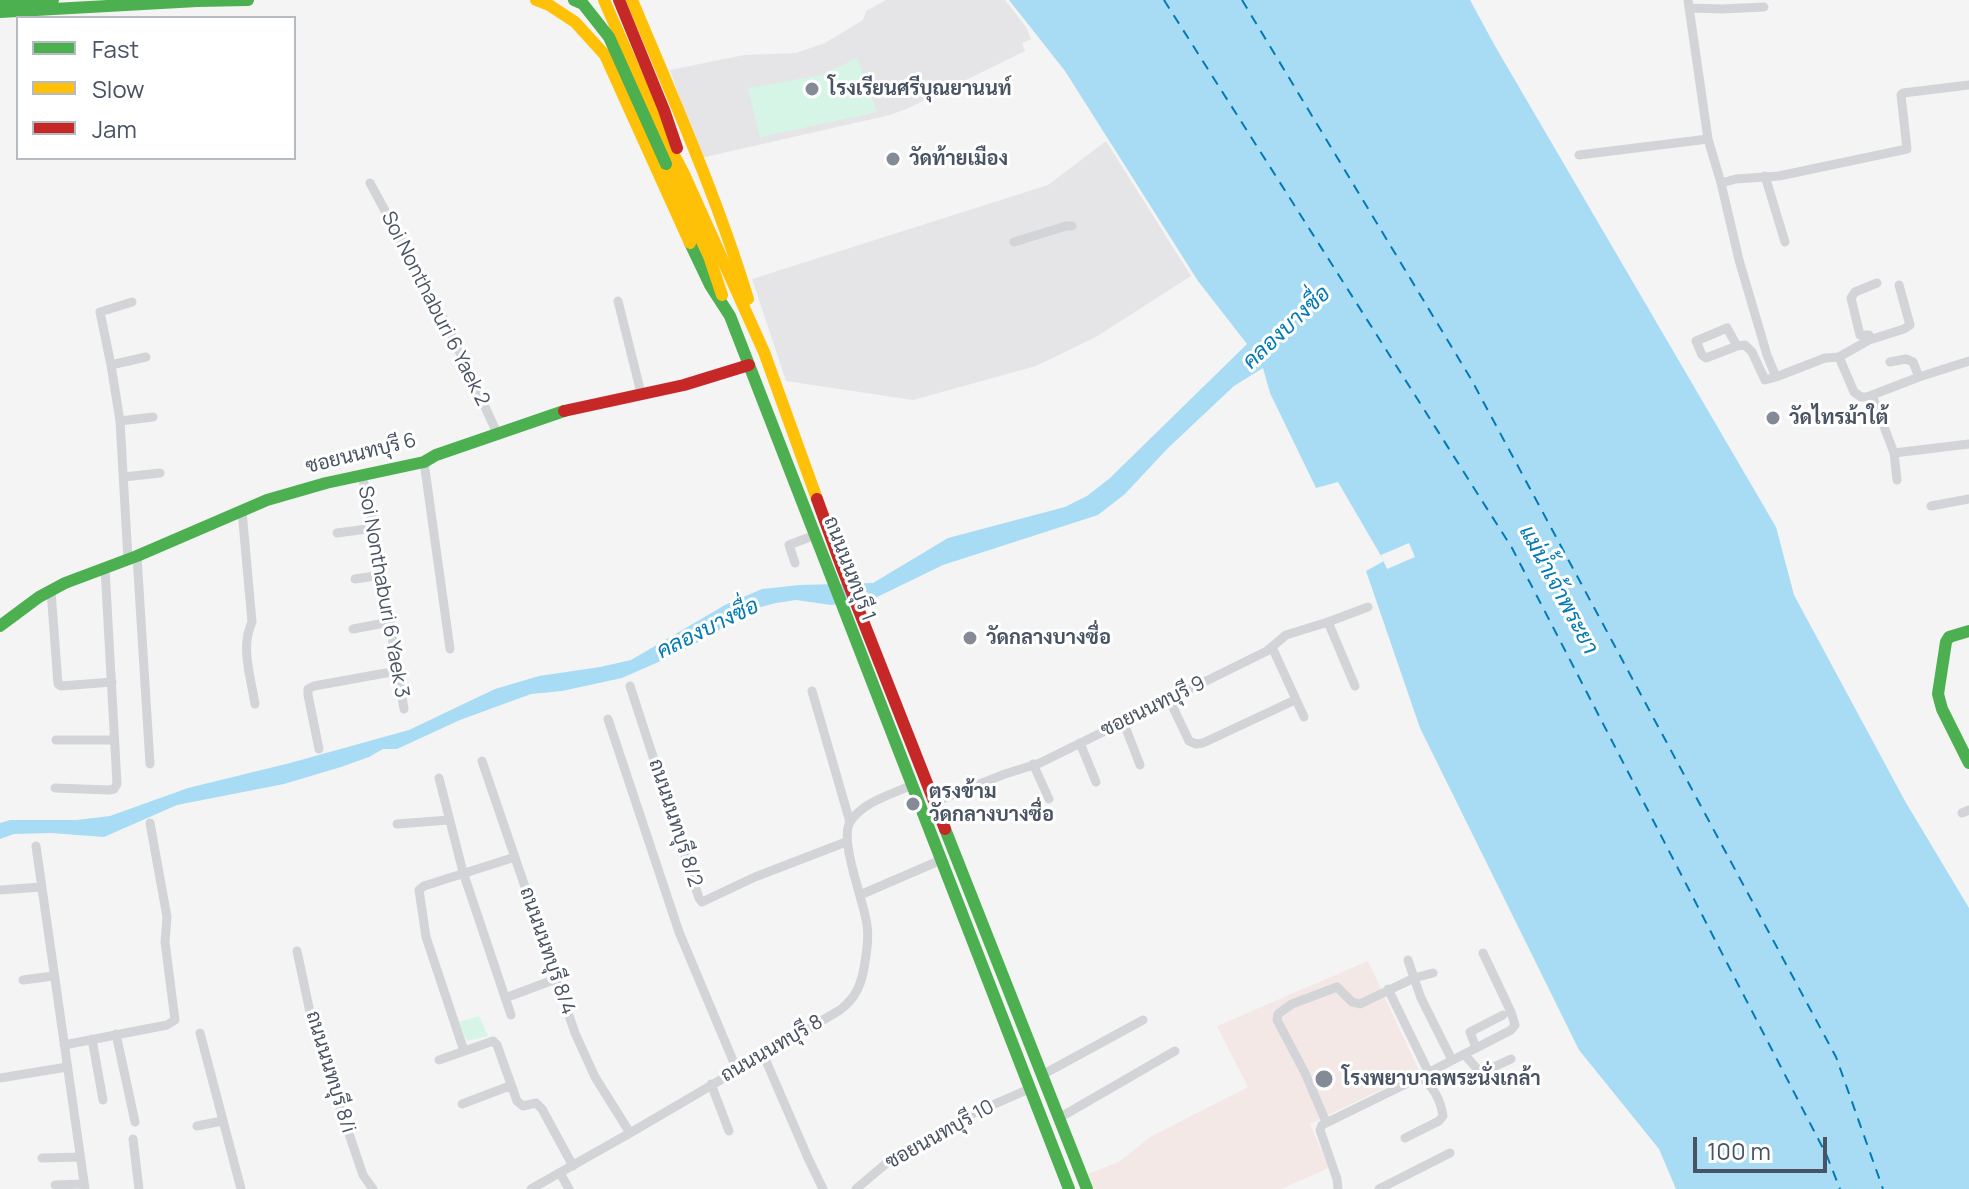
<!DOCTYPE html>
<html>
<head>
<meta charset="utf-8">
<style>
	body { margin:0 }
	#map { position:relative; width:1969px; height:1189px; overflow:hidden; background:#f4f4f4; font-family:Manrope,sans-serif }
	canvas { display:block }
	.legend { position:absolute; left:16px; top:16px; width:280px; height:144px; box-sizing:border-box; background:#fff; border:2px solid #b6bac1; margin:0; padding:10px 14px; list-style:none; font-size:24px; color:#485363 }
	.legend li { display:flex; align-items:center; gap:16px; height:40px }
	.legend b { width:40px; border:2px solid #b6bac1 }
	.scale { position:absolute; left:1693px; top:1137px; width:134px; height:36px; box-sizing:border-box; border:4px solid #485363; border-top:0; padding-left:10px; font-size:24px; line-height:28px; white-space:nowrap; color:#485363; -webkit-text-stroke:6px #fff; paint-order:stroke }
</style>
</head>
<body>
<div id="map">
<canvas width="1969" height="1189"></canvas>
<ul class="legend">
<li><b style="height:10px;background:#4caf50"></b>Fast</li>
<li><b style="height:10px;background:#ffc107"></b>Slow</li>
<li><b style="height:10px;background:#c62828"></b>Jam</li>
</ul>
<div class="scale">100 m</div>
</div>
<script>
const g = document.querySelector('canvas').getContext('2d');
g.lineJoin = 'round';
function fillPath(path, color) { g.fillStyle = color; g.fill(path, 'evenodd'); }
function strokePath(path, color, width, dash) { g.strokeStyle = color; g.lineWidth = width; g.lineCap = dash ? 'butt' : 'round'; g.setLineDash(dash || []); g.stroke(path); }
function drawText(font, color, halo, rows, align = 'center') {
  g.font = font + ' Manrope,Sarabun,sans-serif'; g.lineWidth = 6; g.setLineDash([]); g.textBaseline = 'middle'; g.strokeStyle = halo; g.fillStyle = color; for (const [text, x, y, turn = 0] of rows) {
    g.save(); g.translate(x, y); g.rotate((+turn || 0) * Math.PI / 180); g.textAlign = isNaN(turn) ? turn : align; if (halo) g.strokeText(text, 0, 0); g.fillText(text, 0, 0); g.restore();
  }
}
fillPath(new Path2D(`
	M886,0H1005L1026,27L1031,39L1022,43L1025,51L909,108L890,115L701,158L670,70L744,55L796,53L825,43L863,20L866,11Z
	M1106,141L1191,276L1096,337L1036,366L913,400L786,381L752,279L1048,185Z`), '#e5e5e7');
fillPath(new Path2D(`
	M1368,961L1419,1071L1310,1124L1329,1168L1281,1189H1094L1088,1174L1119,1162L1150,1137L1248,1087L1217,1026Z`), '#f3e8e6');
fillPath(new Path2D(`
	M857,58L877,112L760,137L748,88L822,75Z
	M479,1016L488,1036L468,1041L465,1038L459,1022Z`), '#d7f5e6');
fillPath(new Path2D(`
	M1009,0H1470L1495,46L1776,527L1794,595L1905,801L1969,908V1189H1676L1659,1149L1579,1050L1420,728L1366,571L1384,561L1338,482L1316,488L1270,393L1263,368L1234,386L1167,449L1125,494L1098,515L943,565L873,599L831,605L796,600L776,603L757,608L679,653L622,678L562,691L531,694L460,720L397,749H383L369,757L341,767L284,784L177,805L104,837L51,833L14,834L0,839V823L10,820H76L110,816L188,788L290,763L409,730L495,689L539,676L600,667L631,660L725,605L762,589L800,585L873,583L948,538L1065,507L1087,496L1110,478L1247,344L1198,281L1065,71Z`), '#a8dcf5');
fillPath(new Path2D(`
	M1409,543L1415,557L1387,569L1381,555Z`), '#f4f4f4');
strokePath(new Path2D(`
	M1164,0L1512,548L1827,1156L1840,1189
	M1242,0L1471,379L1836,1057L1883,1189`), '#017ab5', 2, [10, 8]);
strokePath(new Path2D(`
	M1688,0L1708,139L1721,183L1739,260L1767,355L1776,377L1825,358L1839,357L1854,392L1861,397H1867L1919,377L1969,361
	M1689,8L1722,9L1764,7
	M1579,155L1708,139
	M1765,176L1785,242
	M370,183L446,323L498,435
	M1721,183L1736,179L1779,176L1907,149L1901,95L1903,93L1969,85
	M1014,242L1066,226H1072
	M618,301L641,393
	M1869,340V335H1860L1851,298L1855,292L1877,283
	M1737,346L1727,328L1696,341L1702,355L1706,358L1737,346L1745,345L1752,352L1765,380L1776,377
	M1839,357L1869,340L1904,329L1910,325L1899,285
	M1890,362L1906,359L1913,362L1919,377
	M111,365L146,357
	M1872,395L1894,453L1969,444
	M120,421L153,417
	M1894,453L1897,480
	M424,462L450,649
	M362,475L374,528L404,709
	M124,477L160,473
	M1931,506L1969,499
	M242,511L252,622C240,647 251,678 255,704
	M337,533L374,528
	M137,556L150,764
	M128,559L120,421L111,365L100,312L132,302
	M795,563L789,545L815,535
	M355,579L382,575
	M51,591L58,684L61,686L112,682
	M1328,622L1355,686
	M353,629L390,622
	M1272,647L1304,717
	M630,686L699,898L702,902L755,877L846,842
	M1169,699L1189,741L1196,744L1203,743L1295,700
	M608,719L679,932L737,1070
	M1123,721L1140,765
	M56,740H114
	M1080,743L1096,782
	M319,749L308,695V689L314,686L397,671
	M482,761L575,1033L595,1077L630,1133
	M1033,764L1049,799
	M439,778L463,872L511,1015
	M55,788L109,790L114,789L117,784L105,568
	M934,802L1005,774L1040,763L1267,651L1286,635L1328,622L1368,607
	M1962,813L1969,810
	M850,822C863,802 890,795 912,785
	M397,824L449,820
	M36,846L85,1189
	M0,890L41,887
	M860,895L941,860
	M297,951L314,1031L363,1175L373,1189
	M1433,973L1414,978L1421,998L1452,1060
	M23,980L53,976
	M1388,989L1429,1073
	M505,998L556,979
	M200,1033L241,1189
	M116,1034L135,1122
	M92,1039L103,1100
	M64,1045L167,1025L175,1020L165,942L167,917L150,823
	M1476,1048L1470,1032L1503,1015
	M464,1051L426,937L419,890L424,886L515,857
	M763,1054L808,1158L823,1189
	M1464,1054L1479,1071L1483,1072L1511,1059
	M439,1060L493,1041L497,1045L517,1101L523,1106L536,1103L542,1109L573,1166
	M1042,1075L1143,1020
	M0,1078L67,1067
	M711,1084L729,1131
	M462,1104L507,1087L513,1089
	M1059,1118L1175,1051
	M1326,1122L1305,1073L1277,1020L1278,1014L1292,1004L1337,987L1352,1002L1360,1004L1414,978L1408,960
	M197,1126L222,1121
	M1405,1138L1439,1121L1443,1116C1441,1101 1433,1085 1420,1077
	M133,1139L139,1189
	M42,1158L79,1157
	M560,1173L569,1189
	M55,1185L84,1184
	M531,1189L630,1133L840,1010C857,997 862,983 865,962C867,950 869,937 867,925C864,901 839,841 850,822L812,691
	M856,1189L895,1156L972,1114L1029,1089
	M1338,1189L1337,1179L1320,1130L1322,1125L1420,1077L1511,1030L1515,1025L1511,1012L1483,953
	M1379,1189L1450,1153`), '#d2d4d7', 9);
strokePath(new Path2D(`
	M0,3L53,0
	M0,12L197,1L248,0
	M690,243L710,285L730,316L1069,1189
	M0,626L39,597L65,583L137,556L267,500L326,483L424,462L436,455L564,411
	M1969,631L1949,637L1946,642L1938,694L1942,709L1969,763
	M945,829L1087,1189`), '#4caf50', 12);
strokePath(new Path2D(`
	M536,0L549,5L575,22L605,55L690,243
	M604,0L660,128L684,174L764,352L817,499
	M632,0C673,98 717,197 748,299
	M666,164L709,256L722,295`), '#ffc107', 12);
strokePath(new Path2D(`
	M619,0L664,110L677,148
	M564,411L684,385L749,365
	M817,499L841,565L945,829`), '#c62828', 12);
strokePath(new Path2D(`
	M574,0L583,4L609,37L666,164`), '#4caf50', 12);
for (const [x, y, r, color] of [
	[812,89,8,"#848b96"],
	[893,159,8,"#848b96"],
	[1773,418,8,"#848b96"],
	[970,638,8,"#848b96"],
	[913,804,8,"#848b96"],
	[1324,1079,10,"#848b96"]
]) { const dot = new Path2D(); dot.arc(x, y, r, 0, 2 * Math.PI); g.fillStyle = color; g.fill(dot); strokePath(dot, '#fff', 3); }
drawText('bold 20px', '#485363', '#fff', [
	["โรงเรียนศรีบุณยานนท์",828,89],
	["วัดท้ายเมือง",909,159],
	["วัดไทรม้าใต้",1789,418],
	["วัดกลางบางซื่อ",986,638],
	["ตรงข้าม",929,792],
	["วัดกลางบางซื่อ",929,815],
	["โรงพยาบาลพระนั่งเกล้า",1342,1079]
], 'left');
drawText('20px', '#485363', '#fff', [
	["Soi Nonthaburi 6 Yaek 2",435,309,63],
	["ซอยนนทบุรี 6",361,454,-14],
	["ถนนนนทบุรี 1",849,569,69],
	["Soi Nonthaburi 6 Yaek 3",383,592,80],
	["ซอยนนทบุรี 9",1153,707,-26],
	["ถนนนนทบุรี 8/2",675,823,72],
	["ถนนนนทบุรี 8/4",547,951,71],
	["ถนนนนทบุรี 8",772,1049,-30],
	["ถนนนนทบุรี 8/i",330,1072,73],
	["ซอยนนทบุรี 10",940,1135,-29]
]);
drawText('italic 22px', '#017ab5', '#fff', [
	["คลองบางซื่อ",1287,328,-43],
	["แม่น้ำเจ้าพระยา",1558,590,62],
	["คลองบางซื่อ",708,629,-26]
]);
</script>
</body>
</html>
